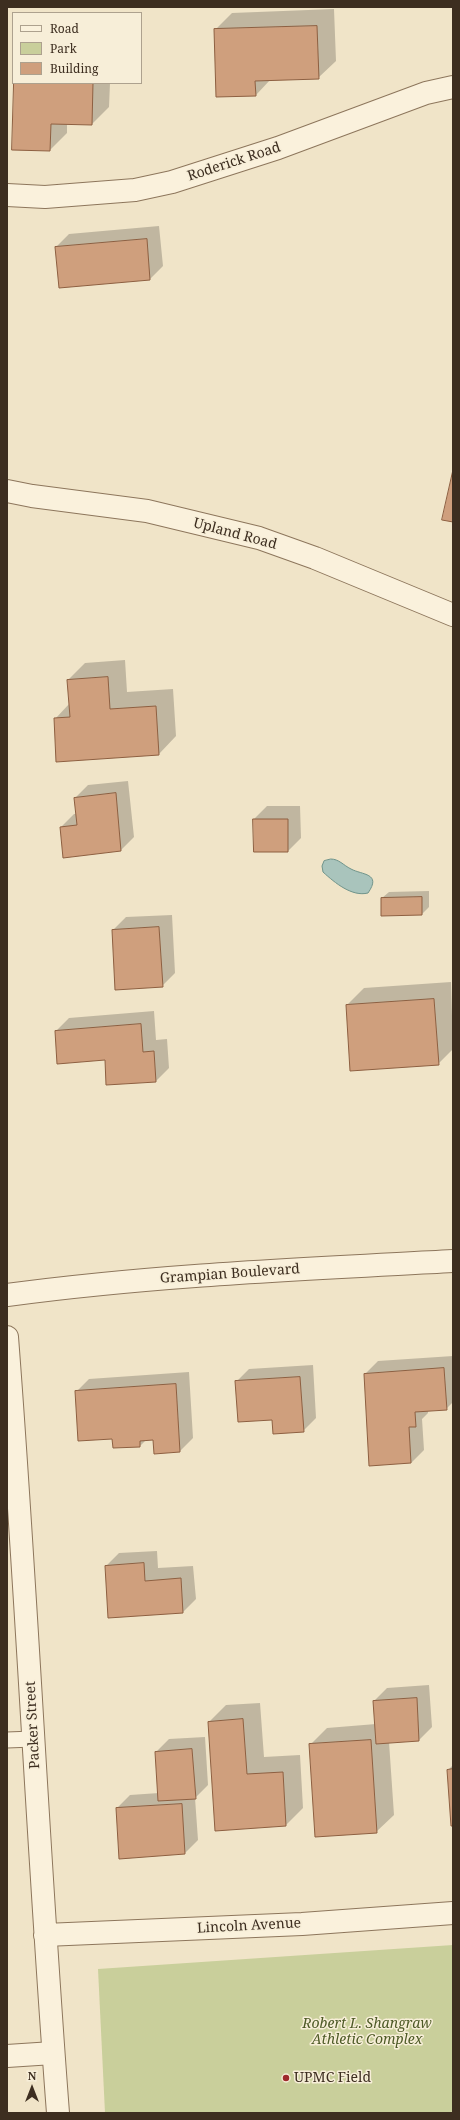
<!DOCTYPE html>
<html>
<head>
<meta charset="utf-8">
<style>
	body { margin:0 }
	#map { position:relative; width:460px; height:2120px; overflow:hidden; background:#f0e4c8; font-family:"Noto Serif",serif }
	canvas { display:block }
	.frame { position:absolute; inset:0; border:8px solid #3d2e20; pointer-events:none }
	.legend { position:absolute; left:12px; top:12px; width:130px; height:72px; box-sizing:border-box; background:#f7eed8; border:1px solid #ada18e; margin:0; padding:5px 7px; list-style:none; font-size:12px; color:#3d2e20 }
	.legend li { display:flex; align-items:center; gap:8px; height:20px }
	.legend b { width:20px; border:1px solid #ada18e }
	.north { position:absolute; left:12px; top:2068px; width:40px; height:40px; -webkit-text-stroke:3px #f7eed8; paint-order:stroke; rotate:0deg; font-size:11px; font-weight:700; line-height:16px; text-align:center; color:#3d2e20 }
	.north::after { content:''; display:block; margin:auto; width:14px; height:18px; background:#3d2e20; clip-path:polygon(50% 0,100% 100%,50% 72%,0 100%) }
</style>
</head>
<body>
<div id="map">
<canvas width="460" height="2120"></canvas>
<div class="frame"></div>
<ul class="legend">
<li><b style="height:5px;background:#faf1dc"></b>Road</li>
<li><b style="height:11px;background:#c9cf9b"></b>Park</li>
<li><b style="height:11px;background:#cf9f7d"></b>Building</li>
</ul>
<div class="north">N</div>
</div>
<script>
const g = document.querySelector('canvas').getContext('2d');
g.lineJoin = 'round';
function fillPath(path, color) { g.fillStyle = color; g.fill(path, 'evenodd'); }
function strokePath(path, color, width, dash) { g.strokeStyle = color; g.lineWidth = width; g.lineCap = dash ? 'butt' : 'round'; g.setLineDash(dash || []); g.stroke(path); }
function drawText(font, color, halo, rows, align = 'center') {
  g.font = font + ' "Noto Serif",serif'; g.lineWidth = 3; g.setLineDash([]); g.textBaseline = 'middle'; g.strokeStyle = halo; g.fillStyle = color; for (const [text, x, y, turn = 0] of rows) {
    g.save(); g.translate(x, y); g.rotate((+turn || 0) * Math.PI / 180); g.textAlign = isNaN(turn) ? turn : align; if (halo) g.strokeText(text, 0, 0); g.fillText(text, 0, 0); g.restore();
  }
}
fillPath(new Path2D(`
	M453,1945V2113H105L98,1969Z`), '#c9cf9b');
const water = new Path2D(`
	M331,859C339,859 343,865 351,869C362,875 382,873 368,893C352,897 335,883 323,872L322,866L324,861Z`);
fillPath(water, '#a9c4bc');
strokePath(water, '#6f938a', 1);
fillPath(new Path2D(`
	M334,9L336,61L318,78L271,79L256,95L215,30L232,13Z
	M15,83H110L109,107L92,124H67V133L50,150Z
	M159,226L163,266L150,279L60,287L56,247L69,234Z
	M125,660L127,692L173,689L176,736L159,754L57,761L55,719L70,703L68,680L85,663Z
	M128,781L134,837L121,850L61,827L74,814H77L75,798L88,785Z
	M267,806H300L301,838L288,851L254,819Z
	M429,891V907L422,914L382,915V898L389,892Z
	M172,915L175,973L162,986L113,930L126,917Z
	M451,982L453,1049L438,1064L347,1005L364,988Z
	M154,1011L156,1040L167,1039L169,1068L156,1081L105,1059L56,1031L69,1018Z
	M453,1356V1402L446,1409L428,1410V1413L422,1419L424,1450L411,1463L370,1465L365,1374L378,1361Z
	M313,1365L316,1418L303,1431L273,1419L236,1382L249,1369Z
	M189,1372L193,1438L180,1451L154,1438L147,1439L140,1446L76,1392L89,1379Z
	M157,1551L158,1568L193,1566L196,1599L183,1612L106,1566L119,1553Z
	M429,1685L432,1727L419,1740L389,1742L394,1815L376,1832L310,1745L327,1728L376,1724L374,1701L387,1688Z
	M260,1703L264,1757L300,1755L303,1808L286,1825L216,1830L209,1722L226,1705Z
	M205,1737L208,1785L195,1798L198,1840L185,1853L117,1808L130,1795L159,1793L156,1752L169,1739Z
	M453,1765V1825L448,1770Z`), '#0003');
const building = new Path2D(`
	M317,26L319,79L255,81L256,96L216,97L214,29Z
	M14,83H93L92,125L51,124L50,151L12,150Z
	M147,239L150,280L59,288L55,247Z
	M453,470V522L442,520Z
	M108,677L110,709L156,706L159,755L56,762L54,718L70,717L67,680Z
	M116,793L121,851L63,858L60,827L77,825L74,798Z
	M253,819H288V852H254Z
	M422,897V915L381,916V898Z
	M159,927L163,987L115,990L112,930Z
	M434,999L439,1065L350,1071L346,1005Z
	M141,1024L143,1052L154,1051L156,1082L106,1085L105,1060L57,1064L55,1031Z
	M444,1368L447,1410L415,1412L416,1427H409L411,1463L369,1466L364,1374Z
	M300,1377L304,1432L273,1434L272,1420L238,1422L235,1381Z
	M176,1384L180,1452L154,1454L153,1440L140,1441V1447L113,1448L112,1439L78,1441L75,1391Z
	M144,1563L145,1581L181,1578L183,1613L108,1618L105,1566Z
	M417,1698L419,1741L376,1744L373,1701Z
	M243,1719L247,1774L283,1772L286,1826L215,1831L208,1722Z
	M371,1740L377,1833L315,1837L309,1744Z
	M192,1749L196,1799L158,1801L155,1752Z
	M453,1769V1826H451L447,1770Z
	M182,1804L185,1854L119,1859L116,1808Z`);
fillPath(building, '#cf9f7d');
strokePath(building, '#8d5f41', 1);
const service = new Path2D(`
	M7,1740L33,1739`);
const minor = new Path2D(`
	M7,195L45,197L135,190L172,182L278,148L426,93L453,87
	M7,491L32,496L147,511L259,538L315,558L453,615
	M7,1337C27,1595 38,1854 58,2113
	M45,1935L302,1924L453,1913
	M7,2056L53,2053`);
const tertiary = new Path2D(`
	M7,1295C155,1275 304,1269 453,1261`);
strokePath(service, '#8d765c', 17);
strokePath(minor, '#8d765c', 24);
strokePath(tertiary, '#8d765c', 24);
strokePath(service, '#faf1dc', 15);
strokePath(minor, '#faf1dc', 22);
strokePath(tertiary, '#faf1dc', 22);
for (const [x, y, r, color] of [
	[286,2078,4,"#9e2a2b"]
]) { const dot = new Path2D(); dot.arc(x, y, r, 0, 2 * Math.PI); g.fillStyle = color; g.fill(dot); strokePath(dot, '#f7eed8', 1.5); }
drawText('14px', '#3d2e20', '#f7eed8', [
	["Roderick Road",234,162,-18],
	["Upland Road",235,534,15],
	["Grampian Boulevard",230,1274,-4],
	["Packer Street",33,1725,-93],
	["Lincoln Avenue",249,1926,-3]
]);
drawText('italic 14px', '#4d5a26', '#f7eed8', [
	["Robert L. Shangraw",367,2024],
	["Athletic Complex",367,2040]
]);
drawText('14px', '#3d2e20', '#f7eed8', [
	["UPMC Field",294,2078]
], 'left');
</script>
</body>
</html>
